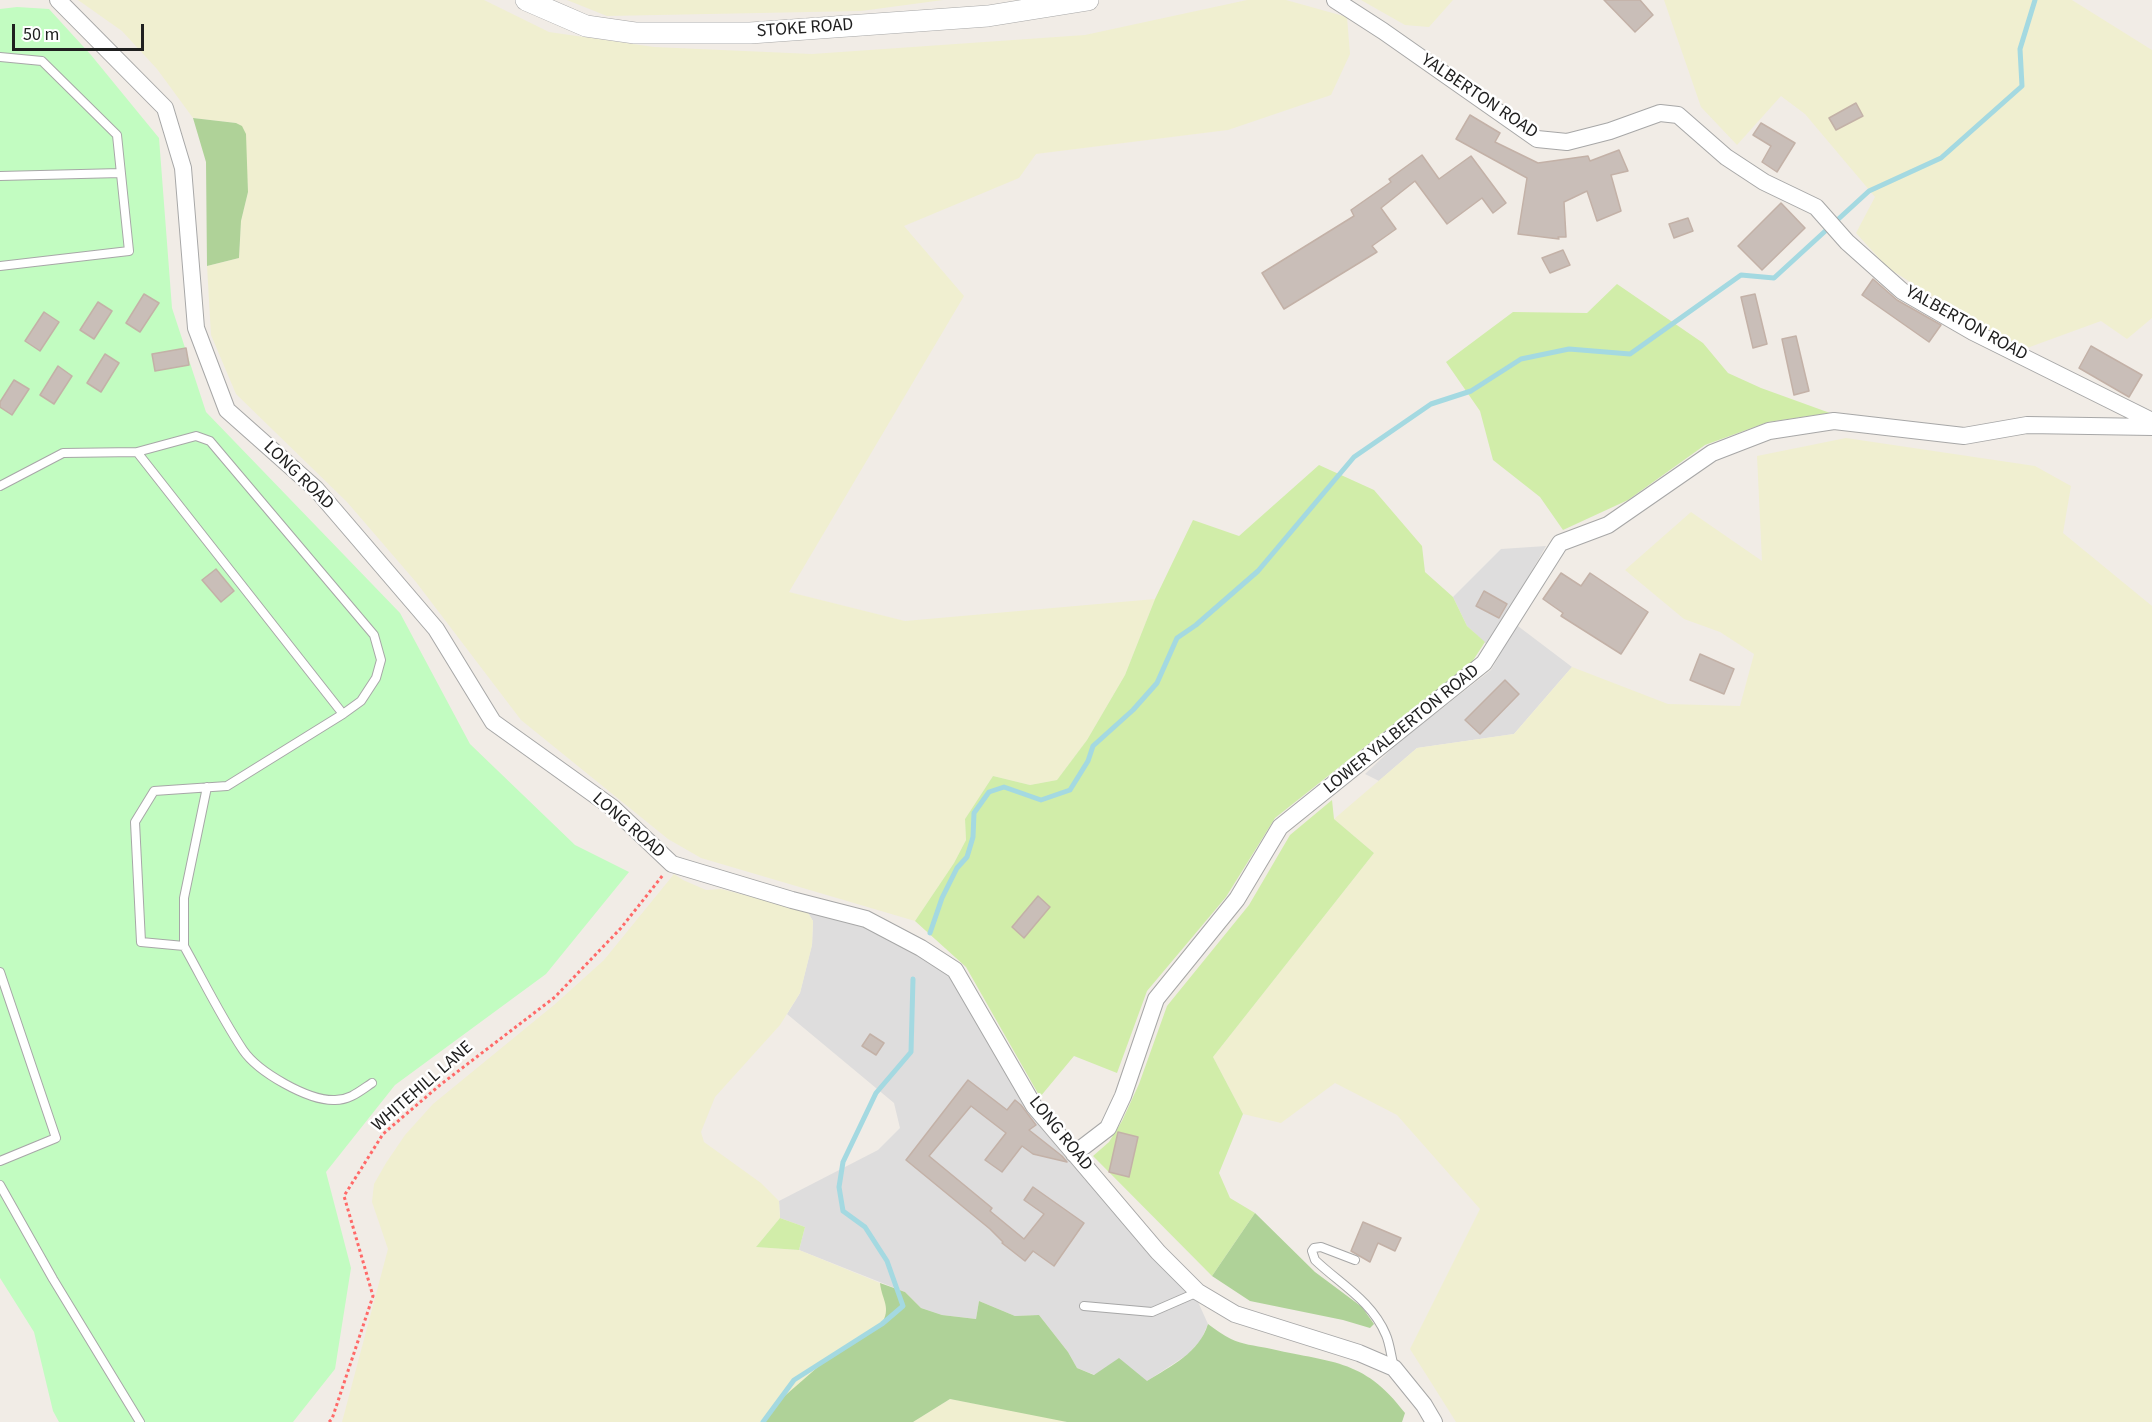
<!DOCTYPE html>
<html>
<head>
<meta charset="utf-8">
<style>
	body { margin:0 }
	#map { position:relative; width:2152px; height:1422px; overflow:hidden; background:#f1ece6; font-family:"Source Sans 3",sans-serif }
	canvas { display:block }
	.scale { position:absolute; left:12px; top:24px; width:132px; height:27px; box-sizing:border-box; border:3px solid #202020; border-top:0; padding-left:8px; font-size:18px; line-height:21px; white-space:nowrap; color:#202020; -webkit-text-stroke:4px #fff; paint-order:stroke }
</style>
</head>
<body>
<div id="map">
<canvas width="2152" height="1422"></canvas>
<div class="scale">50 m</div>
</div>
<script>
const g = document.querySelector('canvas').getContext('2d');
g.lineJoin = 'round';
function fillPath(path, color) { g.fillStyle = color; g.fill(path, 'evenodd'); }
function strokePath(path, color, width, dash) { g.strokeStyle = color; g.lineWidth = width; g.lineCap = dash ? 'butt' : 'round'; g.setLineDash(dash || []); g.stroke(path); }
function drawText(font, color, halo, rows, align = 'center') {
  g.font = font + ' "Source Sans 3",sans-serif'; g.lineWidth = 5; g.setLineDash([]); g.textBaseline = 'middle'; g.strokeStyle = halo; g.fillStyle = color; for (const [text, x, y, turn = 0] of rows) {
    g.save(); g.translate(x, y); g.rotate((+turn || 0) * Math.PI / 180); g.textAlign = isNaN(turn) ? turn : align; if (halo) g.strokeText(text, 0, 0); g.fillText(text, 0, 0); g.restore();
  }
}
fillPath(new Path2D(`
	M1546,546L1506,617L1572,667L1514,734L1417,748L1379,781L1365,774L1399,742L1491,670L1499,656L1467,626L1453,597L1501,549Z
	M807,911L868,927L909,948L950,975L1031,1109L1153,1254L1198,1302L1208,1324L1201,1340L1187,1355L1147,1381L1095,1375L1077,1368L1068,1352L1039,1315L1015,1316L979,1301L976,1319L942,1315L921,1308L905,1292L799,1250L805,1227L780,1218L779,1201L878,1150L900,1128L894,1103L787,1014L800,993L812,945L813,921Z`), '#dedddd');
fillPath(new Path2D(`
	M78,0H484L549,32L654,47L812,54L1085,35L1247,0H1286L1347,17L1350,54L1331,95L1228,130L1036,154L1019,178L904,226L964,296L789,592L905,621L1155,599L1125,675L1087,740L1057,780L1030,785L993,776L965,819L966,840L954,863L915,921L701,858L668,839L521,720L416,582L347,502L236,394L211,335L207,266L239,258L241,221L248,192L244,130L236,123L193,118L157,69L122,31Z
	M567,0H943L861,11L607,16Z
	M1361,0H1453L1429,27L1405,25Z
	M1664,0H2072L2152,50V318L2127,339L2101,321L2027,348L1983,328L1888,268L1856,233L1875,197L1805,114L1781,96L1737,145L1701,107Z
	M1846,438L2035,466L2071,486L2063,533L2152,606V1422H1456L1410,1349L1480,1209L1397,1115L1335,1083L1281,1123L1243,1114L1213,1057L1374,853L1334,819L1417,748L1514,734L1572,667L1668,704L1740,706L1754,654L1720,632L1684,619L1625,570L1691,512L1762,561L1757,456Z
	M674,874L683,880L706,890L721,889L807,911L813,921L812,945L800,993L780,1025L715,1097L701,1132L704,1142L761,1183L779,1201L780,1218L756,1247L799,1250L880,1283L887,1305L885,1318L878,1328L764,1422H342L388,1249L372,1202L374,1184L386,1163L405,1135L433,1104L554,1005L604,960Z
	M950,1399L1065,1420V1422H913Z`), '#f0efd0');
fillPath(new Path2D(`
	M1617,284L1703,343L1728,373L1761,388L1830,413L1768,422L1705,445L1628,500L1563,530L1540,497L1493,460L1480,411L1446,362L1513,312L1587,313Z
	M1319,465L1374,490L1422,546L1425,572L1453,597L1467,626L1485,642L1472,662L1275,818L1226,897L1147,991L1117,1073L1074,1056L1040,1097L966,967L915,921L954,863L966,840L965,819L993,776L1030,785L1057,780L1087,740L1125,675L1155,599L1193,520L1239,536Z
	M1332,800L1334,819L1374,853L1213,1057L1243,1114L1219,1173L1230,1198L1255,1213L1212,1276L1093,1156L1109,1142L1122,1121L1139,1084L1167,1006L1249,905L1290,835Z
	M780,1218L805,1227L799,1250L756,1247Z`), '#d1eda9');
fillPath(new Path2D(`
	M193,118L236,123L242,126L246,134L248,192L241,221L239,258L207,266L206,162Z
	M1255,1213L1315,1272L1362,1307L1374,1324L1370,1328L1343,1320L1250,1301L1212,1276Z
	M880,1283L905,1292L921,1308L942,1315L976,1319L979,1301L1015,1316L1039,1315L1068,1352L1077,1368L1094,1375L1119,1358L1147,1381C1171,1366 1199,1353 1208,1324C1215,1329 1223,1335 1231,1339C1241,1344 1256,1346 1267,1348C1329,1363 1363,1357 1405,1413L1402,1422H1067L950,1399L913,1422H763L780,1400L819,1366L881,1325C892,1307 882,1301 880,1283Z`), '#afd298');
fillPath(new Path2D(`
	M17,7L49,9L91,55L159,138L172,308L206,412L400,613L470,744L575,845L629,872L546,974L395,1085L326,1172L351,1268L335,1369L293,1422H59L53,1411L34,1332L0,1278V9Z`), '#c2fcc1');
strokePath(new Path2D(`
	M930,933L942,898L957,868L967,857L973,837L974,813L989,792L1004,787L1041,800L1070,790L1088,761L1093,746L1133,710L1157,683L1177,638L1196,625L1258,571L1354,457L1431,404L1471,391L1521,359L1569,349L1630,354L1741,275L1774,278L1869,191L1941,158L2022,86L2020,49L2035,0
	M763,1422L794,1380L882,1324L903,1306L887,1261L865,1227L843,1211L839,1187L843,1162L876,1093L911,1052L913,979`), '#a4d9e1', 5);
const building = new Path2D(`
	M1604,0H1640L1653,15L1635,32Z
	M1856,103L1863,116L1836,130L1829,118Z
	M1470,115L1500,133L1495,142L1538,163L1588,156L1590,161L1619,150L1628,171L1611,175L1621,211L1597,221L1587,191L1564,202L1566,237H1558L1559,239L1518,234L1527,178L1456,139Z
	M1761,123L1795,143L1777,172L1762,162L1771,146L1753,135Z
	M1422,155L1439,179L1471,156L1506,203L1493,213L1482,198L1447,224L1415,181L1381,208L1396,229L1372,246L1377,252L1284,309L1262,273L1354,216L1351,210L1391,182L1389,179Z
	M1781,203L1805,228L1762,270L1738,246Z
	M1688,218L1693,231L1674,238L1669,224Z
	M1563,250L1570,265L1550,273L1542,258Z
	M1873,279L1897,300L1941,325L1929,342L1862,295Z
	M144,294L159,303L140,332L126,323Z
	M1755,294L1767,344L1753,348L1741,297Z
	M98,302L112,311L94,339L80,330Z
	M44,312L59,322L40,351L25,341Z
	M1796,336L1809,391L1794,395L1782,339Z
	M2091,346L2142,375L2129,397L2079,368Z
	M186,348L189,365L155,371L152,354Z
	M105,354L119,363L101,392L87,383Z
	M58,366L72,376L54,404L40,395Z
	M14,380L29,389L12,415L0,407V402Z
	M216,569L234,591L221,602L202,580Z
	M1561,573L1581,586L1590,573L1648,612L1621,654L1561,616L1563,613L1543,599Z
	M1484,591L1507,604L1499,618L1476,606Z
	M1700,654L1734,669L1724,694L1690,680Z
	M1505,680L1519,694L1480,734L1465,720Z
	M1038,896L1050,907L1024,938L1012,927Z
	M870,1034L884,1043L876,1055L862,1046Z
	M968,1080L1007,1110L1015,1100L1021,1105L1036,1125L1029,1130L1062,1156L1067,1162L1033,1154L1022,1146L1002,1172L985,1160L1006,1133L971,1106L929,1156L992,1208L990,1211L1024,1239L1044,1214L1024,1200L1033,1187L1084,1223L1054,1266L1033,1251L1025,1261L1002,1243L1003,1242L990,1229L906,1160Z
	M1118,1132L1138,1137L1129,1177L1109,1172Z
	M1363,1222L1401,1238L1395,1251L1378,1243L1370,1262L1351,1251Z`);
fillPath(building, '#c9beb8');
strokePath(building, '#c3b1a7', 1.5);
const service = new Path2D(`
	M0,57L42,61L117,135L129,251L0,266
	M0,176L121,173
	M137,452L196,436L210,441L374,635L381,660L376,678L361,701L343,714
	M0,486L63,453L137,452L343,714L227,786L154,791L135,822L141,942L184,946C203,980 221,1017 243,1050C258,1072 308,1101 335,1100C350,1100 360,1091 372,1083
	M184,946V898L207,787
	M0,972L56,1138L0,1161
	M0,1185L53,1279L140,1422
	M1355,1260L1321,1247L1314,1248L1312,1251L1315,1260C1340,1284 1372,1301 1386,1335C1390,1344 1391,1357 1394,1367
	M1084,1306L1152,1312L1198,1292`);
const minor = new Path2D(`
	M58,0L165,108L183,168L196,328L227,410L316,489L436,629L493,722L613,808L672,864L792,900L866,919L921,948L955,970L1034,1106L1158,1252L1198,1292L1235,1314L1359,1353L1394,1368L1424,1405L1434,1422
	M1335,0L1383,31L1537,139L1567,142L1610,131L1660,113L1678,115L1726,157L1764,182L1816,207L1847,242L1902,291L1973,332L2152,421
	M1074,1154L1108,1128L1123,1096L1156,999L1237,899L1280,827L1484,663L1560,543L1608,525L1712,453L1769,431L1834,421L1964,436L2027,425L2152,427`);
const tertiary = new Path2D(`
	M526,0L586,26L635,33H750L988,16L1088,0`);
strokePath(service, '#a7a7a7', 10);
strokePath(minor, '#a7a7a7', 18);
strokePath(tertiary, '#a7a7a7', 22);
strokePath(new Path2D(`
	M329,1422L332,1419L373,1296L344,1196L383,1134L440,1085L555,997L621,928L663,875`), '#ff6968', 3, [3, 3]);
strokePath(service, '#fff', 8);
strokePath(minor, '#fff', 16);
strokePath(tertiary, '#fff', 21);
drawText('18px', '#202020', '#fff', [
	["STOKE ROAD",805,29,-4],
	["YALBERTON ROAD",1479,97,34],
	["YALBERTON ROAD",1966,324,29],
	["LONG ROAD",298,476,44],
	["LOWER YALBERTON ROAD",1402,730,-39],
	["LONG ROAD",628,826,41],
	["WHITEHILL LANE",423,1087,-41],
	["LONG ROAD",1060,1134,51]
]);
</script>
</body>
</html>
